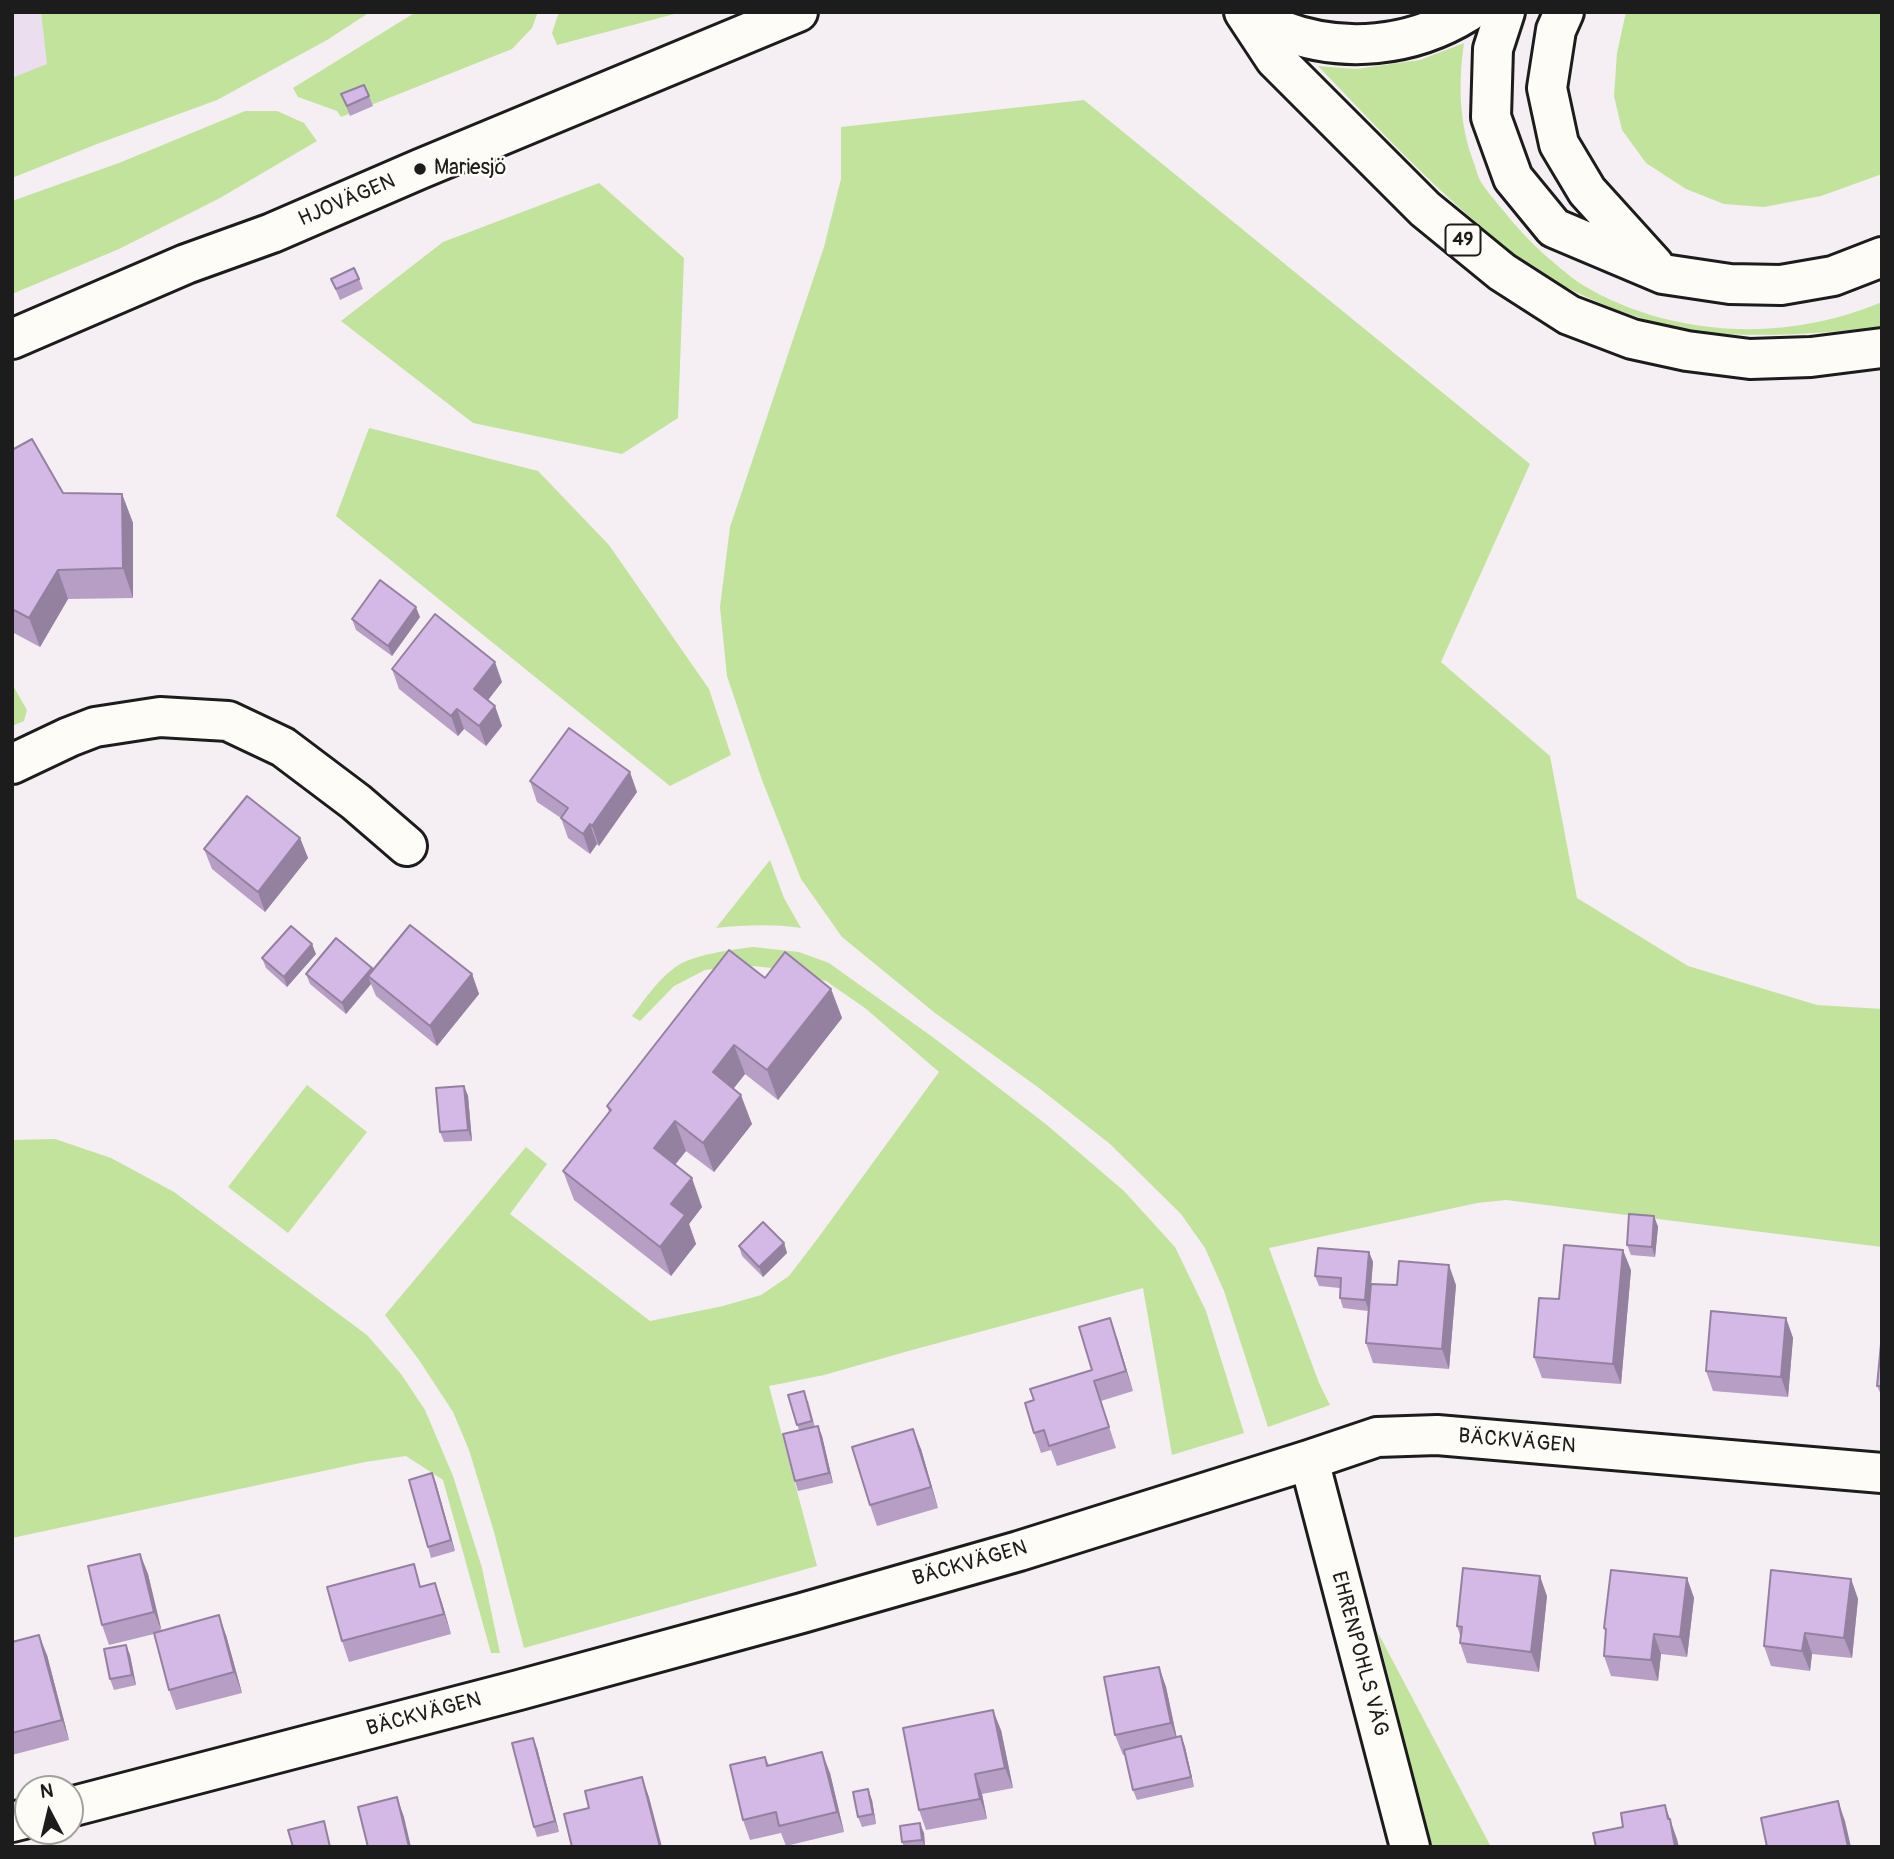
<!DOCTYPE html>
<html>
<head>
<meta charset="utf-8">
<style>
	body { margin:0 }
	#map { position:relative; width:1894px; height:1859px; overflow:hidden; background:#f5eef3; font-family:Pangolin,sans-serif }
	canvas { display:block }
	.frame { position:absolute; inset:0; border:14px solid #1c1c1c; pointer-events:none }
	.north { position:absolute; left:14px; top:1775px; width:70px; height:70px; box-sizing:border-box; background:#fdfcf7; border:2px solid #a3a29f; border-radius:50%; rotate:353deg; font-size:19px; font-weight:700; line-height:28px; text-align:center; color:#1c1c1c }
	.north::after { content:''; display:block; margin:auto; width:24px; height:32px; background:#1c1c1c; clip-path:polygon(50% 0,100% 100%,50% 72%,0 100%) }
</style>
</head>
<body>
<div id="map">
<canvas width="1894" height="1859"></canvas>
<div class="frame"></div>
<div class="north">N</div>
</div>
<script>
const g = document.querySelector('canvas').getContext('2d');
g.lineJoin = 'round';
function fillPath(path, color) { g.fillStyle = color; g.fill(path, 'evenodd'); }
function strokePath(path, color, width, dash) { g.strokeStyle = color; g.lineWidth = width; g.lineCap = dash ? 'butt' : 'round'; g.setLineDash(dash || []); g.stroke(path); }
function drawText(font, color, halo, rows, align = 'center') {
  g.font = font + ' Pangolin,sans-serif'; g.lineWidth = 5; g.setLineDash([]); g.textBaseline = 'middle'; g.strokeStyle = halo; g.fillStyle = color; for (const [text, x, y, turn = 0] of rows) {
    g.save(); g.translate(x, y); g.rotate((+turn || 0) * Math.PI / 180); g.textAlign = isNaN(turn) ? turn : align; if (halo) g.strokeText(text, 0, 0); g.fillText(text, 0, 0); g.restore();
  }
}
fillPath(new Path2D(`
	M12,12H221L12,92Z`), '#ebdeef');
fillPath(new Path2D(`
	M41,12H370L327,40L217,100L97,144L12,178V78L47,64Z
	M416,12H538L532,28L512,49L341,117L337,111L298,97L293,88Z
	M559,12H682L557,45L552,33Z
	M1626,12H1882V174L1821,196L1764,207L1724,204L1686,189L1646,163L1622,130L1614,96L1617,53Z
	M1464,43C1458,83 1459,124 1474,163C1476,169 1478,177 1481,182C1490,196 1502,208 1511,220C1527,239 1541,252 1560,268C1567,273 1574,280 1581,284C1670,338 1786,343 1882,302V327C1821,333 1758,339 1697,331C1635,322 1562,291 1513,254C1500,244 1489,233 1477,223C1420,174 1370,120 1318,66L1356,69L1420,60Z
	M1084,100L1530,464L1441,662L1550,756L1577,898L1688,966L1817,1005L1882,1009V1247L1506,1200L1477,1203L1269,1248L1319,1383L1330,1405L1268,1427L1224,1291L1205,1248L1181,1214L1110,1144L1039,1088L935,1013L842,937L801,879L762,780L727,676L720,607L730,527L824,247L841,179V127Z
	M245,111H277L304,123L317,141L220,198L119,249L12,294V201L119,163Z
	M599,183L684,258L678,418L622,454L473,423L341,321L443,242Z
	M369,428L538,471L609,545L709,689L731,755L670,786L336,516Z
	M12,684L27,710L24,721L12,726Z
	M770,860L784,898L801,928C773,924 745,925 716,928Z
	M753,947L799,952L829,963L934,1038L1047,1125L1124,1191L1175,1247L1206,1311L1244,1433L1172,1455L1143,1288L912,1350L824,1375L769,1386L817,1566L524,1648L494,1532L469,1450L453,1412L419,1360L385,1315L526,1147L547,1164L510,1214L650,1321L723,1306L761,1295L789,1276L818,1238L939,1072L865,1008L826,981L772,968L743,965L705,970L674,986L640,1021L632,1016C645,999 659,978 677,966C695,954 731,950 753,947Z
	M307,1085L367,1132L288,1233L228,1187Z
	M55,1139L111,1158L174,1192L367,1335L401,1374L425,1410L453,1476L482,1568L500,1653H491L443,1480L406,1456L365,1462L12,1538V1140Z
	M1377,1631L1491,1847H1431Z`), '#c2e39c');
const minor = new Path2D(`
	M12,764L69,737L95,727L160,717L228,721L283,747L356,802L407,846
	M1309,1460L1410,1847
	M70,1807L519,1690L802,1613L1019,1551L1309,1460L1377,1437L1437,1435L1882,1473
	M12,1822L28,1818`);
const major = new Path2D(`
	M1248,12C1259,18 1270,26 1281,30C1343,54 1412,47 1468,12
	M12,339L186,264L272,233L420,169L798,12`);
const highway = new Path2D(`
	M1244,12L1275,59L1425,209L1502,272L1569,315L1632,339L1687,351L1750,359L1811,357L1882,348
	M1505,12L1493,49L1491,117L1513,178L1554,228L1663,274L1730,284L1781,285L1833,276L1882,257
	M1564,12L1556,30L1547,88L1559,144L1587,191L1654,265`);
strokePath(minor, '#1c1c1c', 44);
strokePath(major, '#1c1c1c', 44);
strokePath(highway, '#1c1c1c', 44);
strokePath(minor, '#fdfcf7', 38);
strokePath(major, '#fdfcf7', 38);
strokePath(highway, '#fdfcf7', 38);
fillPath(new Path2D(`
	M341,94L369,96L373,106L350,116Z
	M331,279H359L363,289L340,300Z
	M12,450L63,493L122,494L133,523V598L68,599L40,647L12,632Z
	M420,617L392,656L356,630L352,619Z
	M392,669L502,682L488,700L495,706L502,726L486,746L464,729L458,736L399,689Z
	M530,781L637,792L599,846L597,844L590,854L568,838L561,818L537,802Z
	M300,838L308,858L265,912L212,869L204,849Z
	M316,954L287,987L266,968L262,958Z
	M373,971L472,974L479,994L437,1046L376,996L371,984L346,1014L310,984L306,974Z
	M765,978L831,989L842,1018L778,1100L745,1074L733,1089L752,1124L714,1172L686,1151L675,1165L702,1207L689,1224L696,1244L671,1276L574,1200L563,1171L609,1112L607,1106Z
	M464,1086L468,1096L472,1141L444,1142L440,1132Z
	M1654,1216L1658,1227L1655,1257L1631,1255L1627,1245Z
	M784,1243L787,1253L763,1277L742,1256L739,1246Z
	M1369,1252L1373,1262L1371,1284L1397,1285H1456L1449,1369L1373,1363L1366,1343L1368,1311L1343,1308L1340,1298V1288L1319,1286L1315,1276Z
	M1631,1270L1621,1384L1542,1378L1534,1357L1559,1299Z
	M1786,1318L1793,1338L1788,1397L1713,1391L1706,1371Z
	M1882,1333V1397L1877,1386Z
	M1117,1338L1133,1391L1101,1401L1116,1448L1057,1466L1051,1450L1041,1453L1034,1433V1400L1092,1370Z
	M788,1395L808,1401L815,1427L818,1426L822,1436L833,1483L798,1491L795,1481L799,1430Z
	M921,1449L938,1508L877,1526L870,1505Z
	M432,1473L455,1551L431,1558L428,1547Z
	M140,1554L148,1574L161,1631L226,1635L242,1693L176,1710L169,1690L154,1634L109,1645L102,1625Z
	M1687,1578L1694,1598L1687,1657L1661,1654L1658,1681L1611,1676L1604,1656L1606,1634L1604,1628Z
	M1851,1579L1858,1599L1852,1658L1812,1654L1810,1671L1771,1666L1764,1646Z
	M435,1583L442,1603L451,1634L349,1662L342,1641L422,1587Z
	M1547,1596L1539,1672L1467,1663L1460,1643L1461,1638L1457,1626Z
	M12,1642L47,1655L69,1740L12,1755Z
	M126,1645L130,1655L136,1685L114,1690L110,1679Z
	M1159,1667L1166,1687L1177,1738L1181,1736L1185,1747L1194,1787L1137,1800L1133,1790L1125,1755H1123L1115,1735Z
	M1001,1730L1013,1788L982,1794L987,1819L926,1830L919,1810Z
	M537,1748L559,1832L537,1837L534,1827Z
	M765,1757L769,1765L830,1773L844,1832L786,1846L781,1833L750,1840L743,1820Z
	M872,1800L876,1824L862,1827L858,1817Z
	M924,1833L925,1847H904L902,1842Z`), '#b69ec5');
fillPath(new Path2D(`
	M122,494L133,523V598L123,568Z
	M58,570L68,599L40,647L29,618Z
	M416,607L420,617L392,656L388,646Z
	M495,662L502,682L481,709L474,689Z
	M495,706L502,726L486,746L479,726Z
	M457,709L464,729L458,736L451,716Z
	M630,772L637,792L599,846L592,826Z
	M590,824L597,844L590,854L583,834Z
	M300,838L308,858L265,912L258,892Z
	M312,944L316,954L287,987L284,977Z
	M372,968L376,978L368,976L371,984L346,1014L342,1003Z
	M472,974L479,994L437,1046L430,1026Z
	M831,989L842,1018L778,1100L767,1070Z
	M734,1045L745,1074L723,1102L713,1072Z
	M464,1086L468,1096L472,1141L468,1130Z
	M741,1095L752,1124L714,1172L703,1143Z
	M675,1121L686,1151L664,1178L654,1148Z
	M692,1178L702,1207L689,1224L696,1244L671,1276L660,1247L671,1204Z
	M1654,1216L1658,1227L1655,1257L1652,1247Z
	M784,1243L787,1253L763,1277L759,1267Z
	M1623,1250L1631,1270L1621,1384L1613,1364Z
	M1369,1252L1373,1262L1369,1311L1365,1300Z
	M1449,1265L1456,1285L1449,1369L1442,1349Z
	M1110,1318L1117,1338L1133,1391L1126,1371Z
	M1786,1318L1793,1338L1788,1397L1781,1377Z
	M818,1426L822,1436L833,1483L829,1473Z
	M913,1429L921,1449L938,1508L931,1487Z
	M432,1473L436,1483L455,1551L451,1540Z
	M140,1554L148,1574L162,1632L154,1612Z
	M1540,1576L1547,1596L1539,1672L1531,1652Z
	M1687,1578L1694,1598L1687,1657L1680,1637Z
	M1851,1579L1858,1599L1852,1658L1844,1638Z
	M435,1583L442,1603L451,1634L444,1614Z
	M219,1615L226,1635L242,1693L234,1672Z
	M1805,1633L1812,1654L1810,1671L1802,1651Z
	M1654,1634L1661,1654L1658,1681L1651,1660Z
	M39,1635L47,1655L69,1740L62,1720Z
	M126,1645L130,1655L136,1685L132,1675Z
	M1159,1667L1166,1687L1178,1744L1171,1723Z
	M993,1710L1001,1730L1013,1788L1005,1768Z
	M1181,1736L1185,1747L1194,1787L1191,1777Z
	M533,1738L537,1748L559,1832L555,1821Z
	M822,1752L830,1773L844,1832L837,1812Z
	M975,1774L982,1794L987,1819L980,1799Z
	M642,1777L649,1797L662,1847H660Z
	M868,1789L872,1800L876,1824L873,1814Z
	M397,1797L404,1817L411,1847H409Z
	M1838,1801L1845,1821L1851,1847H1848Z
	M1665,1805L1677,1839L1679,1847H1675Z
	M920,1823L924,1833L925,1847L922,1840Z`), '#9481a0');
const building = new Path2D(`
	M364,85L369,96L347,106L341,94Z
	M354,268L359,279L336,289L331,279Z
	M32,439L63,493L122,494L123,568L58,570L29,618L12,609V450Z
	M380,580L416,607L388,646L352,619Z
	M435,614L495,662L474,689L495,706L479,726L457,709L451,716L392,669Z
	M569,728L630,772L592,826L590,824L583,834L561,818L568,808L530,781Z
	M247,796L300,838L258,892L204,849Z
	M410,925L472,974L430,1026L368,976Z
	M291,926L312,944L284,977L262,958Z
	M336,938L372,968L342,1003L306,974Z
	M729,950L765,978L785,952L831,989L767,1070L734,1045L713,1072L741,1095L703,1143L675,1121L654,1148L692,1178L671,1204L685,1215L660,1247L563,1171L611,1110L607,1106Z
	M464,1086L468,1130L440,1132L436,1088Z
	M1629,1214L1654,1216L1652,1247L1627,1245Z
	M763,1222L784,1243L759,1267L739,1246Z
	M1564,1245L1623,1250L1613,1364L1534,1357L1539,1298L1559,1299Z
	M1318,1248L1369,1252L1365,1300L1340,1298L1341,1278L1315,1276Z
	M1399,1261L1449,1265L1442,1349L1366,1343L1371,1284L1397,1285Z
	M1711,1311L1786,1318L1781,1377L1706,1371Z
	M1110,1318L1126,1371L1094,1381L1109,1427L1049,1446L1044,1430L1034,1433L1025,1403L1034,1400L1030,1389L1092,1370L1079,1327Z
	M1882,1333V1386H1877Z
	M804,1391L812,1421L797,1425L788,1395Z
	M818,1426L829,1473L795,1481L783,1434Z
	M913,1429L931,1487L870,1505L852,1447Z
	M432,1473L451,1540L428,1547L409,1480Z
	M140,1554L154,1612L102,1625L88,1566Z
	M414,1564L420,1587L435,1583L444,1614L342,1641L327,1587Z
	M1463,1568L1540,1576L1531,1652L1460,1643L1462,1627L1457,1626Z
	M1611,1570L1687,1578L1680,1637L1654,1634L1651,1660L1604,1656L1606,1629L1604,1628Z
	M1771,1570L1851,1579L1844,1638L1805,1633L1802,1651L1764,1646Z
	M219,1615L234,1672L169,1690L154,1633Z
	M39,1635L62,1720L12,1733V1642Z
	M126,1645L132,1675L110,1679L104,1649Z
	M1159,1667L1171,1723L1115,1735L1104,1677Z
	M993,1710L1005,1768L975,1774L980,1799L919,1810L903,1728Z
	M1181,1736L1191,1777L1133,1790L1124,1750Z
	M533,1738L555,1821L534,1827L512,1743Z
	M822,1752L837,1812L779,1826L776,1812L743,1820L730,1765L765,1757L767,1766Z
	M642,1777L660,1847H572L564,1814L589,1808L585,1791Z
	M868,1789L873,1814L858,1817L853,1792Z
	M397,1797L409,1847H368L358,1807Z
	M1838,1801L1848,1847H1767L1761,1818Z
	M1665,1805L1668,1819H1670L1675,1847H1596L1593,1833L1623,1827L1621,1813Z
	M324,1821L330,1847H293L288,1830Z
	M920,1823L922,1840L902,1842L900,1826Z`);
fillPath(building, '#d4b8e5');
strokePath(building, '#9481a0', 2);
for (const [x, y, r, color] of [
	[420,169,7,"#1c1c1c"]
]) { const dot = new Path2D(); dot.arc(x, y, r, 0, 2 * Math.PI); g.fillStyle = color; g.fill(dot); strokePath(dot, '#fdfcf7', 2.5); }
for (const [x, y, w] of [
	[1463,240,35]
]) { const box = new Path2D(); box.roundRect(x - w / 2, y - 15.5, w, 31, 5); g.fillStyle = '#fdfcf7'; g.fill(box); strokePath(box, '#1c1c1c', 2); }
drawText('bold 19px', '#1c1c1c', null, [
	["49",1463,240]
]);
drawText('21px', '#1c1c1c', '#fdfcf7', [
	["Mariesjö",434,169]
], 'left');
drawText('21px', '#1c1c1c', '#fdfcf7', [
	["HJOVÄGEN",347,201,-23],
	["BÄCKVÄGEN",1517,1442,5],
	["BÄCKVÄGEN",970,1564,-16],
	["EHRENPOHLS VÄG",1359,1654,75],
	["BÄCKVÄGEN",424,1715,-15]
]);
</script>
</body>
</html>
